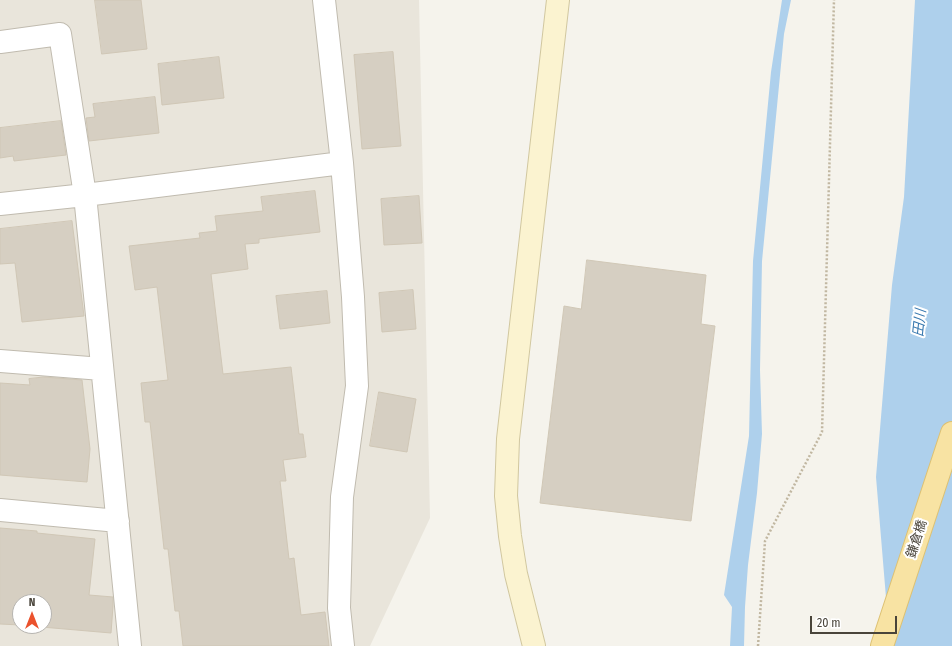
<!DOCTYPE html>
<meta charset="utf-8">
<style>
body{margin:0}
#map{position:relative;width:952px;height:646px;overflow:hidden;background:#f5f3ec;font-family:"Fira Sans Condensed",sans-serif}
canvas{display:block}
.north{position:absolute;left:12px;top:594px;width:40px;height:40px;box-sizing:border-box;background:#fff;border:1px solid #b6b4b0;border-radius:50%;rotate:0deg;font-size:11px;font-weight:700;line-height:16px;text-align:center;color:#49443a}
.north::after{content:'';display:block;margin:auto;width:14px;height:18px;background:#eb522d;clip-path:polygon(50% 0,100% 100%,50% 72%,0 100%)}
.scale{position:absolute;left:810px;top:616px;width:87px;height:18px;box-sizing:border-box;border:2px solid #49443a;border-top:0;padding-left:5px;font-size:12px;line-height:14px;white-space:nowrap;color:#49443a;-webkit-text-stroke:3px #fff;paint-order:stroke}
</style>
<div id="map">
<canvas width="952" height="646"></canvas>
<div class="north">N</div>
<div class="scale">20 m</div>
</div>
<script>
const ctx = document.querySelector('canvas').getContext('2d');
ctx.lineJoin = 'round';
function fill(path, color) { ctx.fillStyle = color; ctx.fill(path, 'evenodd'); }
function trace(path, color, width, dash) { ctx.strokeStyle = color; ctx.lineWidth = width; ctx.lineCap = dash ? 'butt' : 'round'; ctx.setLineDash(dash || []); ctx.stroke(path); }
function write(font, color, halo, rows, align = 'center') {
  ctx.font = font + ' "Fira Sans Condensed","Noto Sans JP",sans-serif'; ctx.lineWidth = 4; ctx.setLineDash([]); ctx.textBaseline = 'middle'; ctx.strokeStyle = halo; ctx.fillStyle = color; for (const [text, x, y, turn = 0] of rows) {
    ctx.save(); ctx.translate(x, y); ctx.rotate((+turn || 0) * Math.PI / 180); ctx.textAlign = isNaN(turn) ? turn : align; if (halo) ctx.strokeText(text, 0, 0); ctx.fillText(text, 0, 0); ctx.restore();
  }
}
const residential = new Path2D(`
 M0,0H419L430,518L370,646H0ZM20,602H44V626H20Z`);
const water = new Path2D(`
 M782,0H791L784,34L762,261L760,370L762,434L757,493L748,565L745,607L744,646H730L732,607L724,595L749,436L753,261L771,72Z
 M915,0H952V646H890L876,477L892,285L904,197Z`);
const building = new Path2D(`
 M95,0H141L147,49L102,54Z
 M393,52L401,146L362,149L354,55Z
 M219,57L224,98L162,105L158,64Z
 M155,97L159,133L89,141L86,118L95,117L93,104Z
 M61,121L66,155L14,161L13,156L0,158V128Z
 M315,191L320,232L259,239V243L245,244L248,269L211,274L223,374L291,367L299,434H303L306,457L283,460L286,481H280L289,559L294,558L301,615L325,612L329,646H183L179,611H175L168,549H164L150,422H145L141,383L168,380L157,287L135,290L129,246L200,238L199,233L217,231L215,216L263,211L261,197Z
 M419,196L422,243L384,245L381,199Z
 M72,221L84,316L22,322L15,263L0,264V229Z
 M587,260L706,275L701,324L715,326L691,521L540,503L564,306L581,309Z
 M413,290L416,329L382,332L379,293Z
 M327,291L330,323L280,329L276,296Z
 M44,377L82,380L90,449L87,482L0,475V383L30,385L29,379Z
 M379,392L416,399L407,452L370,446Z
 M0,528L37,531V533L95,539L89,595L113,597V606L111,633L30,626H44V602H20V625L0,624Z`);
const path = new Path2D(`
 M758,646L765,541L822,432L834,0`);
const street = new Path2D(`
 M324,0L342,163L353,297L357,386L342,497L339,608L343,646
 M0,42L60,34L85,195L130,646
 M0,204L85,195L342,163
 M0,361L102,369
 M0,510L118,521`);
const secondary = new Path2D(`
 M534,646L516,574L510,536L506,496L508,439L558,0`);
const primary = new Path2D(`
 M882,646L952,433`);
const streetNames = [
 ["鎌倉橋",917,539,-72]
];
const waterNames = [
 ["田川",920,323,-84]
];
fill(residential, '#e9e5db');
fill(water, '#aed0ec');
fill(building, '#d6cfc2');
trace(building, '#d0c7b6', 1);
trace(street, '#c0bbaf', 24);
trace(secondary, '#d1c79f', 24);
trace(primary, '#ddc173', 24);
trace(path, '#c1b7a1', 2.5, [2, 2]);
trace(street, '#fff', 22);
trace(secondary, '#fbf3d0', 22);
trace(primary, '#f8e3a3', 22);
write('13px', '#49443a', '#fff', streetNames);
write('italic 14px', '#3979af', '#fff', waterNames);
</script>
